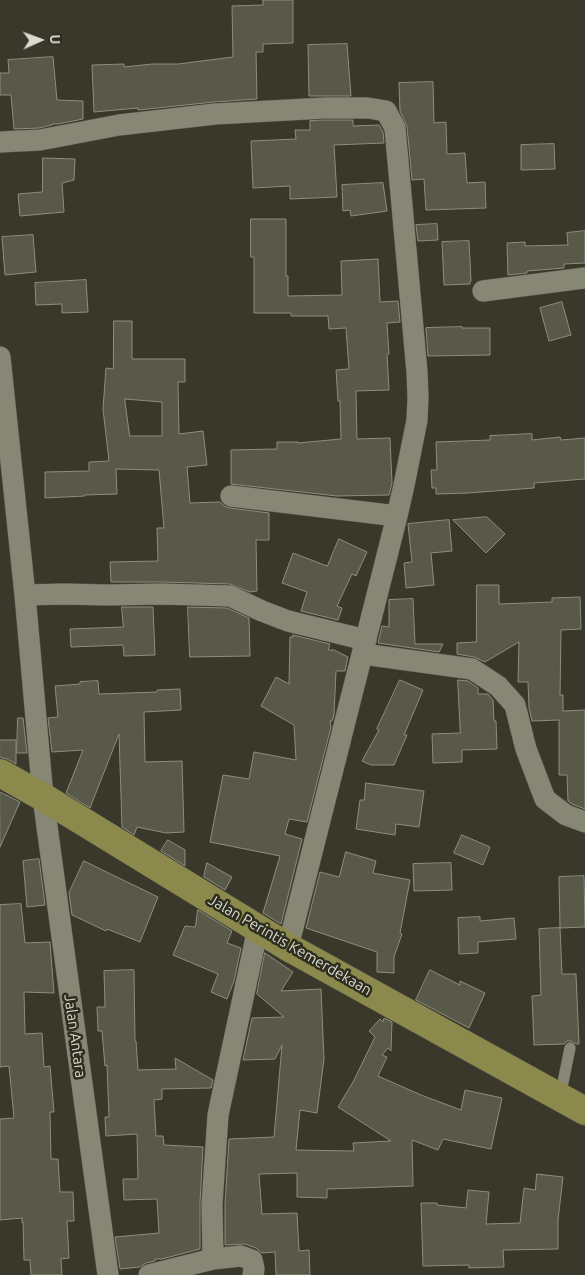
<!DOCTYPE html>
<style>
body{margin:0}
#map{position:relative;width:585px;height:1275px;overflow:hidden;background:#39382a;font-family:Ubuntu,sans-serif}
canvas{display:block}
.north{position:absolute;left:15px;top:15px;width:50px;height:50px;-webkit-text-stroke:4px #2e2e20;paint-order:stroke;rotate:88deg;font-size:14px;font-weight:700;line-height:20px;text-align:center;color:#dbdbd2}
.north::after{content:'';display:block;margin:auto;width:18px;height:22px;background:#dbdbd2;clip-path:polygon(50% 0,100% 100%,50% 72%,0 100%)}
</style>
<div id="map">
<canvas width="585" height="1275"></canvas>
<div class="north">U</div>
</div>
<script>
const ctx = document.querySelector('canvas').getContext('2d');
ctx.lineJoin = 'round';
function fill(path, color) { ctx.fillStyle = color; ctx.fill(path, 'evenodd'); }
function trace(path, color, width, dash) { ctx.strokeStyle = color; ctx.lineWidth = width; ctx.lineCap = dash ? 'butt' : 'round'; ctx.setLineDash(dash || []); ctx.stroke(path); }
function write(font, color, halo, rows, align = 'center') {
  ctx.font = font + ' Ubuntu,sans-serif'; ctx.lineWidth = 5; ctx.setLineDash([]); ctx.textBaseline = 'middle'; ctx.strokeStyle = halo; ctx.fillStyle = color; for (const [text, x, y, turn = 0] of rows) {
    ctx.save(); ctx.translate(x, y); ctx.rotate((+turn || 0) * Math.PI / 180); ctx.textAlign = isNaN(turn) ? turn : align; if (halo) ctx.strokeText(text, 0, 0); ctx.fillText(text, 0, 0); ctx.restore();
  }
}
const building = new Path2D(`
 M263,0H293V43L263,44V52H256L257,99L214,102L138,110V108L94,112L92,65L124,64V67L152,64H178L233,57L232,6L263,5Z
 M347,44L351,96H309L308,45Z
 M53,57L57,100L83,101V119L58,124H52V125L39,128L14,129L11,95H0V73H9L8,60Z
 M433,82L434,123L446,122L447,154L465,153L467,183L485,182L486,208L426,210L424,179L412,180L407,127L400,111L399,83Z
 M325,120H353V126L379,125L383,132L384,143L334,145L337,197L290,199V186L253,188L251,141L296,139L295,130H310V121Z
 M554,144L555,169L521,170V145Z
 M43,158L75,159L74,180L62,183L64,212L20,216L18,194L42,192Z
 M383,183L387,211L351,216L350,210L343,211L342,185Z
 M251,219H286V276H288V296L342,295L341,261L378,259L380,302L398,301L400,322L387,323L389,354H387L389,390L356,391L357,439L390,438L392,483L389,495L337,496L231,484V450L277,449V442H298V443L341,439L340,401H338L336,370L349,369L346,328L329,329L328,316H291V313H254V257H251Z
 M437,224L438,240L418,241L416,225Z
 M585,231V263L564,264V268L527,271V273L508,275L507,243L525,242V246L568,245L567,233Z
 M33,235L36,272L5,275L2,237Z
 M469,241L471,281L470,282V284L444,285L442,242Z
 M86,280L88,312L62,313V304L36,305L35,283Z
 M562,302L571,335L549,341L540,308Z
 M114,321H132V359H185V382H178L179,434L203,431L207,465L187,467L190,503L220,502L224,506L230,508L269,513V540H256L257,591L250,592L230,584L162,582H111L110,562L158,561L157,528H164L159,470L116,469L117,494L85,495V496L45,498V472L89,471V462L109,461L103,409L106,368L113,369ZM125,399L162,402V436H130Z
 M462,327V328H490V355L428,356L426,328Z
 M532,434V440L560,437L561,440L585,438V479L534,483V488L468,493L436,494V488H432L431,470H437L436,442L490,440V436Z
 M487,517L505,534L486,553L453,520Z
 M449,520L452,551L431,553L434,585L406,588L404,563L412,562L408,524Z
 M339,539L367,552L356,576L352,574L337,606L342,608L338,620L301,611L307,592L282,583L293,553L327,566Z
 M477,585H499V604L552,602V598L580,597L581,629L561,630L560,695H563V711L585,710V809L572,804L568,801L567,775H559V720L532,721L529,708L528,682H518L519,642L485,662L474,657L457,654V643L476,642Z
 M413,599L415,644H443L439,652L378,643L382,626L389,627V600Z
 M122,607H153L155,655L124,656L123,645L71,647L70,629L123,627Z
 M188,607L227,608L249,618L250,656L190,657Z
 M293,635L330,644L328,650H334L348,657L347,661L345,671H336L334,715L332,721H330L331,727L307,822L289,819L285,834L302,839L281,924L263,913L280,856L210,842L223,775L249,779L254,752L296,760L294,725L261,706L276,677L289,684L290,637H293Z
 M400,680L423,690L404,735H407L394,765H371L362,761L379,730L377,729Z
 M458,680L468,681L478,688V694H488L493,700L494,721H496L497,749L462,750V762L433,763L432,734L460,733Z
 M98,681L99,694L157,692V690L180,689L181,710L144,712L145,762L182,761L184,832L166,833L137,827L134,835L122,827L119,734L90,808L66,793L83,750L52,752L48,718L58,717L55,686L80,684V682Z
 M18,718H23L27,753H17Z
 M0,740H16V764L7,759L0,757Z
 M366,783L424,791L419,827L396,824L395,835L356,829L360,800H364Z
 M0,792L20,802L0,847Z
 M462,835L490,847L483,865L454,853Z
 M168,840L185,850V866L161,851Z
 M346,852L376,861L373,873L410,880L400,933L402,934L394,957V973L377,972V952L306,928L320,872L339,877Z
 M39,859L45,905L27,907L23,861Z
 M84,861L158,897L140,942L107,929L106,931L72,915L69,893Z
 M207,863L232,877L225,890L204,877Z
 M451,863L452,890L414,891L413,864Z
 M584,876L585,927L560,928L559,877Z
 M21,904L25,943L50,942L54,993L24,992L25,1034L42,1033L44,1067L50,1066L54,1112H50L51,1159H58L60,1192H73L74,1221H67L69,1258L61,1259L62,1275H31L30,1260H24L23,1222L22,1223V1218L0,1220V1119L14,1118L9,1066L0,1067V905Z
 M198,910L232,931L227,943L241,948L234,981L227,999L211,992L218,974L173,955L185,926L195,927Z
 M480,917V921L514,918L516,939L478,942V953L459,954L458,918Z
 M560,928L562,974H576L579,1044H576L571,1041H567L564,1044L534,1045L532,996L541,995L539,929Z
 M265,953L293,972L281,991L321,989L324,1059L317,1113L300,1110L296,1150L354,1151L353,1143L391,1141L338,1107L353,1082L375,1037L369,1031L380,1019L383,1022L384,1018L392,1022L391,1051L388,1048L382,1055L387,1057L378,1076L421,1095L461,1110L465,1090L502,1098L491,1149L443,1139L438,1150L412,1140L413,1186L327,1189V1198L297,1197V1173L259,1174L262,1214L297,1213L299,1251L309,1250L310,1275H276L275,1252L262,1253L256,1248L245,1244L225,1245V1204L229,1139L274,1137L282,1045L275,1059L243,1060L252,1018L284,1017L257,994Z
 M134,970L135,1041H136L138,1070L176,1069L175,1058L213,1080L211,1088L162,1089V1099L154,1100L156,1136H163L164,1145L203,1147L200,1203V1249L162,1259H155V1261L146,1263L140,1267L120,1269L115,1237L159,1233L157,1199L124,1200L123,1179H138L137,1134L106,1136L105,1117H109L107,1065L105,1066L102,1031H98L97,1007H105L104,971Z
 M430,970L460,985V981L485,993L469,1028L416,1000Z
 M537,1174L563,1177L558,1220V1249L503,1250L504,1267L469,1268V1265L423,1266L421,1203H437V1205L466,1208L468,1190L489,1192L486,1224L520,1223L524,1188L535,1190Z`);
const lane = new Path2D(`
 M560,1097L570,1048`);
const street = new Path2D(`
 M0,142L40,140L119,125L215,114L325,108H368L386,111L395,128L417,372L418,398L417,420L404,485L397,516L288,947
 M483,291L585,278
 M0,357L25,595L43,797L108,1275
 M231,496L397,516
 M25,595L64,594L107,595L162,594L230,596L262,611L288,621L366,640
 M363,654L472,669L498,686L515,705L526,749L545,799L566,815L585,822
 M213,1259L212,1204L218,1115L258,928
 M149,1275L213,1259L241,1256L252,1260L254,1269L253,1275`);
const primary = new Path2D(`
 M0,773L43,797L288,947L585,1111`);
const streetNames = [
 ["Jalan Perintis Kemerdekaan",290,945,30],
 ["Jalan Antara",75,1036,82]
];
fill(building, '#59594a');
trace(building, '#8e8e7e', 1);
trace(lane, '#545448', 12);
trace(street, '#545448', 22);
trace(primary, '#545448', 29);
trace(lane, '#878776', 11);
trace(street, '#878776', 21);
trace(primary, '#8b894b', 28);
write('15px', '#dbdbd2', '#2e2e20', streetNames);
</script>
